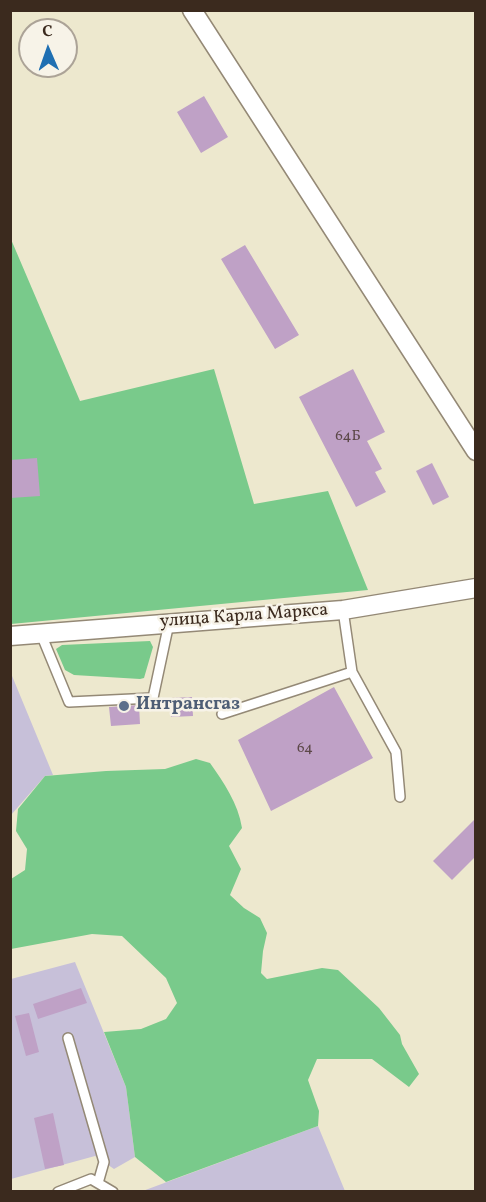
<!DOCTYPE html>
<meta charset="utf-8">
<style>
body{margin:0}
#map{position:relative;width:486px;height:1202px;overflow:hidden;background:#ede8ce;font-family:Vollkorn,serif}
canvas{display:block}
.frame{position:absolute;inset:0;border:12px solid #3b2a1e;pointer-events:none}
.north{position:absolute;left:18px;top:18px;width:60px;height:60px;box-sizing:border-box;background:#f7f3e8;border:2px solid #aca397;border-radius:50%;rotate:358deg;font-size:16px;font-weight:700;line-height:24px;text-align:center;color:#3b2a1e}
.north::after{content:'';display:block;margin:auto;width:21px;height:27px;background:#1f6fb2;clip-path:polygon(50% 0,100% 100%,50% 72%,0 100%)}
</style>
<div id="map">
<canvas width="486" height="1202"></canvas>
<div class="frame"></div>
<div class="north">С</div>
</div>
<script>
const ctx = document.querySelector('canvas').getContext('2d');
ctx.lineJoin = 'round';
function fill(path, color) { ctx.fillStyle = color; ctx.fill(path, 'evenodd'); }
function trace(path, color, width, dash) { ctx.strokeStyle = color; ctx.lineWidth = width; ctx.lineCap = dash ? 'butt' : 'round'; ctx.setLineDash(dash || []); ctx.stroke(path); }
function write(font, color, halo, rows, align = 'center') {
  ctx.font = font + ' Vollkorn,serif'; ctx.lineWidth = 5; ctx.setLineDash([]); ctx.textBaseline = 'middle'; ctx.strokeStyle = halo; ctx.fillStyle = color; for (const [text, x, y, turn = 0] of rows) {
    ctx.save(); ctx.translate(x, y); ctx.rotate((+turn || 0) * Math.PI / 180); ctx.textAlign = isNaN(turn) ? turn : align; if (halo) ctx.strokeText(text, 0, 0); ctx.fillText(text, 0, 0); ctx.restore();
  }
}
const industrial = new Path2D(`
 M10,671L53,775L45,776L11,815Z
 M75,962L126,1087L135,1157L114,1169L95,1156L11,1179V979Z
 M318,1126L345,1191L140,1192Z`);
const green = new Path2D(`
 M10,237L80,401L214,369L254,504L328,491L368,590L11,624Z
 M150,641L153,647L144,678L140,679L74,675L65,670L56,649L62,645Z
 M196,759L210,763C224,783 238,803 242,828L229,846L241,869L230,895L244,908L260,918L267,933L263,951L261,973L267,979L322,968L338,970L379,1008L400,1035L402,1044L419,1074L409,1087L372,1059H317L308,1080L319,1111L318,1126L166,1182L135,1157L126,1087L104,1032L141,1029L166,1019L177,1003L166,978L122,936L92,934L11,949V879L25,870L27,849L16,831L18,809L45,776L106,771L165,769Z`);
const building = new Path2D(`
 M204,96L228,137L201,153L177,112Z
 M245,245L299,335L275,349L221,259Z
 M353,369L385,432L367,441L382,469L375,472L386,492L356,507L299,397Z
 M37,458L40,496L10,498V460Z
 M432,463L449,497L433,505L416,471Z
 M334,687L373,758L271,811L238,740Z
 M192,697L193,716L171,717V698Z
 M139,705L140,724L111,726L109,707Z
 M476,818V856L452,880L433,861Z
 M81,988L87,1003L38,1019L33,1004Z
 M29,1013L39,1052L26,1056L15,1016Z
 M53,1113L64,1165L45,1169L34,1118Z`);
const service = new Path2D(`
 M343,610L352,672L396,752L400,797
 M41,634L69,702L153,698L169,623
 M222,714L352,672
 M68,1038L104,1162L98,1183
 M58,1192L91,1179L113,1192`);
const minor = new Path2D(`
 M192,10L476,451
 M10,636L343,610L476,588`);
const markers = [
 [124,706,6,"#5c6f8a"]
];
const numberNames = [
 ["64Б",348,437],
 ["64",305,749]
];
const streetNames = [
 ["улица Карла Маркса",244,617,-4]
];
const serviceNames = [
 ["Интрансгаз",136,706]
];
fill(industrial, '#c7c0d9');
fill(green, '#79ca8b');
fill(building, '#bfa1c6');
trace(service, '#948976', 12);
trace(minor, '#948976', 21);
trace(service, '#fff', 9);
trace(minor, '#fff', 18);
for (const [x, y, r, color] of markers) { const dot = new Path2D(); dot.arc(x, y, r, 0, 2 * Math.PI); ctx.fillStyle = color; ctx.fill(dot); trace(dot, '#f7f3e8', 2); }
write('15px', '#5c4848', null, numberNames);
write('18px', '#3b2a1e', '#f7f3e8', streetNames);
write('bold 18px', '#4e5e75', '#f7f3e8', serviceNames, 'left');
</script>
